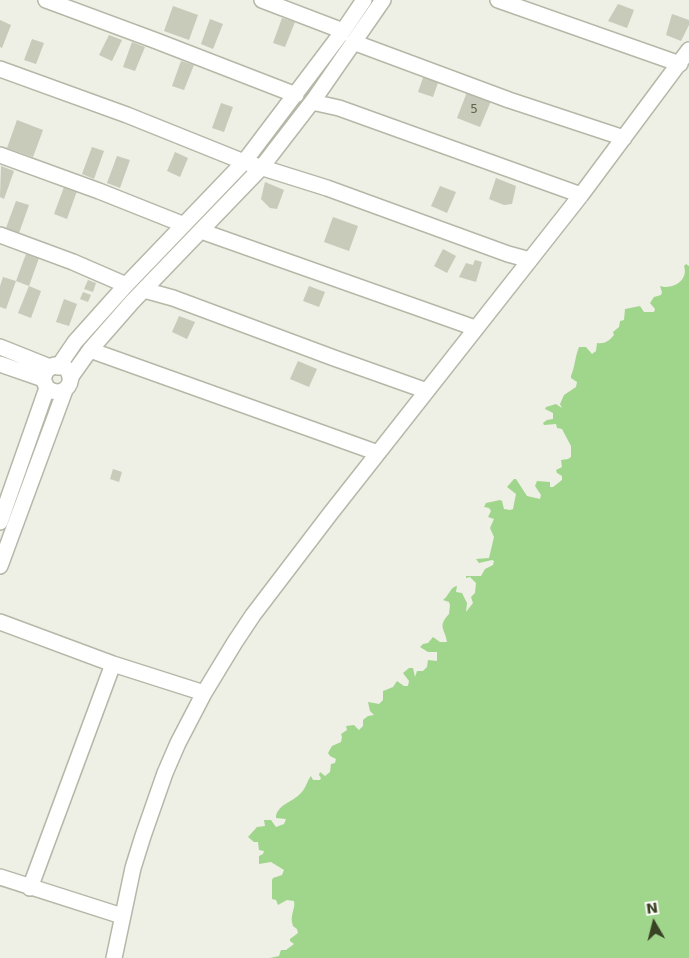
<!DOCTYPE html>
<style>
body{margin:0}
#map{position:relative;width:689px;height:958px;overflow:hidden;background:#eeefe5;font-family:"DejaVu Sans",sans-serif}
canvas{display:block}
.north{position:absolute;left:629px;top:898px;width:50px;height:50px;-webkit-text-stroke:4px #fafbf6;paint-order:stroke;rotate:352deg;font-size:14px;font-weight:700;line-height:20px;text-align:center;color:#394223}
.north::after{content:'';display:block;margin:auto;width:18px;height:22px;background:#394223;clip-path:polygon(50% 0,100% 100%,50% 72%,0 100%)}
</style>
<div id="map">
<canvas width="689" height="958"></canvas>
<div class="north">N</div>
</div>
<script>
const ctx = document.querySelector('canvas').getContext('2d');
ctx.lineJoin = 'round';
function fill(path, color) { ctx.fillStyle = color; ctx.fill(path, 'evenodd'); }
function trace(path, color, width, dash) { ctx.strokeStyle = color; ctx.lineWidth = width; ctx.lineCap = dash ? 'butt' : 'round'; ctx.setLineDash(dash || []); ctx.stroke(path); }
function write(font, color, halo, rows, align = 'center') {
  ctx.font = font + ' "DejaVu Sans",sans-serif'; ctx.lineWidth = 5; ctx.setLineDash([]); ctx.textBaseline = 'middle'; ctx.strokeStyle = halo; ctx.fillStyle = color; for (const [text, x, y, turn = 0] of rows) {
    ctx.save(); ctx.translate(x, y); ctx.rotate((+turn || 0) * Math.PI / 180); ctx.textAlign = isNaN(turn) ? turn : align; if (halo) ctx.strokeText(text, 0, 0); ctx.fillText(text, 0, 0); ctx.restore();
  }
}
const water = new Path2D(`
 M686,264L689,266V958H270L279,956L281,950H286L294,944L290,941V939L298,933L297,929L293,926C289,915 296,909 294,901L287,900L278,905L276,900L272,899V880L273,878L282,875L284,870L271,862L259,864V856L263,854L264,851L259,850L258,842H254L248,837L257,827L265,826L264,820H271L276,827L284,824L286,819L276,818C276,805 293,802 301,793C306,788 307,781 311,776L313,780H320L321,778L319,775L320,772L325,776L330,772L331,764L335,763L336,759L330,756L328,753L332,746L341,742L342,737L341,734L347,730L346,726L354,725L359,730L363,726V720L368,716L374,715L370,711L368,702L379,704L383,700V691L393,687L397,681L404,686H408L409,681L403,673L409,668H413L415,677L417,671H423L427,667L428,660L437,661V652H428L420,647L423,644L428,643L433,637L440,642H447C445,628 437,627 449,614L450,605L449,602L443,600C449,596 450,587 457,586L456,592L462,593L467,603L466,612L473,603L471,597L475,593L476,583L470,577L466,578V576H481L485,569L493,565L494,561L492,560L479,563L476,559L489,558L494,537L490,528L494,519L488,517L491,511L489,508L484,507L486,503L500,500L502,501L504,509L510,510L513,509L516,494L507,487L514,479H516L527,496L540,499L541,495L535,486L537,481L550,482V487H553L562,480V476L557,473L556,470L562,467L561,460L568,459L571,457V446L562,429L557,428L556,424L544,425L543,423L547,420L553,419V413L545,409L546,407L556,404L562,408L560,404L564,395L576,387L577,382L571,378V376C575,366 575,357 579,347H586L592,354L596,351L597,343C605,344 609,341 614,335L613,332L619,327L620,321L624,320L625,309L640,306L644,312H654L655,309L650,303L654,297L661,295L662,292L660,286C673,290 689,280 684,266Z`);
const building = new Path2D(`
 M618,4L634,10L627,28L608,21Z
 M173,6L198,15L189,40L164,31Z
 M672,14L689,20V25L681,41L666,35Z
 M282,18L295,22L285,47L273,43Z
 M210,19L223,24L213,49L201,44Z
 M0,20L11,25L2,48L0,47Z
 M109,35L122,40L112,61L99,55Z
 M32,39L44,43L36,64L24,60Z
 M132,42L145,47L135,71L123,67Z
 M181,61L194,65L184,90L172,86Z
 M424,75L439,80L433,97L418,92Z
 M467,92L491,101L480,127L457,118Z
 M221,103L233,107L224,132L212,128Z
 M17,120L43,130L33,157L7,148Z
 M92,147L104,151L94,179L82,174Z
 M175,152L188,158L180,177L167,171Z
 M117,156L130,160L120,188L107,183Z
 M1,166L14,171L4,199L0,197Z
 M496,178L516,186L512,204L504,205L489,199Z
 M265,182L284,190L277,209L270,208L261,199Z
 M440,186L456,192L447,213L431,206Z
 M64,187L77,191L67,219L54,214Z
 M16,201L29,205L19,233L6,228Z
 M333,217L358,226L349,251L324,242Z
 M443,249L456,256L447,273L434,266Z
 M26,254L39,258L29,286L41,291L31,318L18,313L29,286L16,281Z
 M475,260L482,262L476,282L459,277L466,263L473,265Z
 M3,277L16,281L6,309L0,307V286Z
 M88,280L96,283L93,292L84,289Z
 M309,286L325,292L319,307L303,301Z
 M83,292L91,295L88,302L80,299Z
 M64,299L77,304L69,326L56,322Z
 M179,316L195,322L187,339L172,332Z
 M298,361L317,369L309,387L290,379Z
 M113,469L122,472L119,482L110,479Z`);
const minor = new Path2D(`
 M46,0L154,40L296,95
 M262,0L343,31
 M498,0L680,64
 M353,42L509,100L624,138
 M0,69L127,115L244,162L327,188L508,254L530,260
 M312,102L339,108L581,195
 M0,155L99,191L182,224
 M201,231L475,328
 M0,235L73,262L126,285
 M144,290L173,298L334,358L427,391
 M0,347L50,367
 M90,350L378,453
 M0,364L43,379
 M54,365H59L58,367C70,366 67,372 71,378C69,391 58,396 47,388L43,379L46,371Z
 M58,367L75,342L126,285L244,162L343,31L364,0
 M70,378L90,350L132,302L261,168L315,98L383,0
 M0,522L47,388
 M0,566L65,390
 M0,622L113,664L204,693
 M0,877L122,916
 M30,888L113,664
 M114,958L133,868L143,836L165,773L178,743L204,693L235,642L253,615L330,514L581,195L689,50`);
const numberNames = [
 ["5",474,110]
];
fill(water, '#a0d58c');
fill(building, '#c8caba');
trace(minor, '#b4b8a7', 18);
trace(minor, '#fff', 15);
write('12px', '#5d6449', null, numberNames);
</script>
